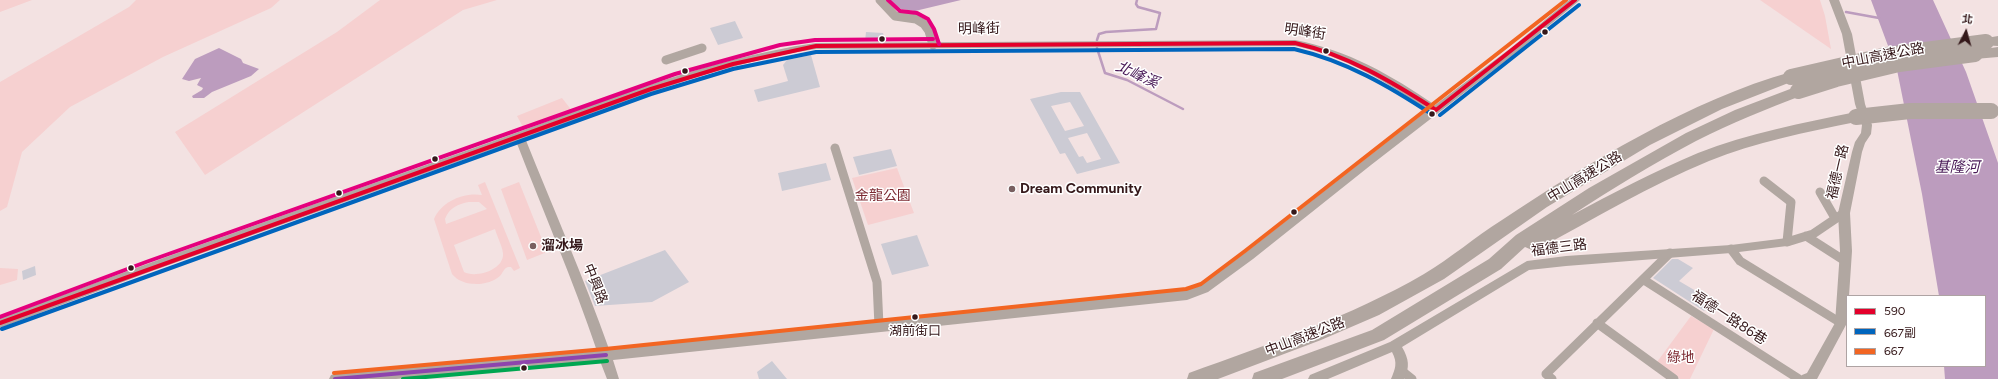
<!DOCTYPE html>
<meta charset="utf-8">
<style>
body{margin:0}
#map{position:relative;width:1998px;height:379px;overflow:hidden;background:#f3e2e2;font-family:Figtree,"Noto Sans TC",sans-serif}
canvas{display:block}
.legend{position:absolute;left:1846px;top:295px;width:140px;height:72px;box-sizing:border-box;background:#fff;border:1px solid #aea3a3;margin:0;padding:5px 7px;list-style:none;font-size:12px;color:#35181a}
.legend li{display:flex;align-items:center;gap:8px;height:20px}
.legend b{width:20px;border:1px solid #aea3a3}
.north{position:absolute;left:1946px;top:12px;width:40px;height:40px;-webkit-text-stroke:3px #fff;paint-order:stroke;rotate:6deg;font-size:11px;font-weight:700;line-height:16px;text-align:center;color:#35181a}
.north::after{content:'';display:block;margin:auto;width:14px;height:18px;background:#35181a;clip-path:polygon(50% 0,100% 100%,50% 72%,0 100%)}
</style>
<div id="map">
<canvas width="1998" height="379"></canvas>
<ul class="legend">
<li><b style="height:5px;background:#e4002b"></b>590</li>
<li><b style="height:5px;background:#0065bd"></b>667副</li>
<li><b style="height:5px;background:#f26522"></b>667</li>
</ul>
<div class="north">北</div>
</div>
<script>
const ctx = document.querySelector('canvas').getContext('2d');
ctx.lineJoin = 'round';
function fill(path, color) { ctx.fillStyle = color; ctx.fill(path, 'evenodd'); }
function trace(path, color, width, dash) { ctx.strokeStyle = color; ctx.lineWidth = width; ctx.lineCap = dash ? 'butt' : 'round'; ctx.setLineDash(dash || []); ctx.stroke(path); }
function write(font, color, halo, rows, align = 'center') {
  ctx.font = font + ' Figtree,"Noto Sans TC",sans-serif'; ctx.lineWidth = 3; ctx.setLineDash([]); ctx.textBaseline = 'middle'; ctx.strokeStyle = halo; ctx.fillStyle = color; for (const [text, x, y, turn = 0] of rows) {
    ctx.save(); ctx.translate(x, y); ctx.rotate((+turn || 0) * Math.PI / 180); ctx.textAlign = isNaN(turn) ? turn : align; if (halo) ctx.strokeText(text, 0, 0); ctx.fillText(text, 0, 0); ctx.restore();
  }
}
const green = new Path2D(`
 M0,0H32L0,12Z
 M136,0H280L271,8L163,57L70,107L22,152L7,207L0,211V82L129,7Z
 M380,0H497L463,10L205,175L175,132L337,32Z
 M1760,0H1820L1825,16L1831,49Z
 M562,98L573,112L524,129L517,116Z
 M897,168L914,213L868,225L852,178Z
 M485,182L520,268L514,271L511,267H508C503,269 503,273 500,276C488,287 462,287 452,274L434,219C441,202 463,192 482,195L478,185ZM469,202H479L487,209L446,224L445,219C449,208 458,204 469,202ZM495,229C497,237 504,249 503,256C501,271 475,278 464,272L454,245Z
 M519,182L547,252L527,260L501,189Z
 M0,268L18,269L17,280L0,285Z
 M1691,316L1714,329L1690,379H1680L1657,362Z`);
const water = new Path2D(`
 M890,0H961L915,11L901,9Z
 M1871,0H1933L1966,72L1998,163V379H1945L1944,366H1985V296H1939L1922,194L1897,70Z
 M219,48L241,59L243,63L259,69L251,76L212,92L204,98H193L192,96L202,90L203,88L197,85L201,78L189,81L182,79L195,59Z`);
const stream = new Path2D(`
 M1846,12L1879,18
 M1097,40L1099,34L1106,32L1156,29L1160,13L1138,7L1136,4L1137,0
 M1097,48L1105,73L1127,80L1183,109`);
const building = new Path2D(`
 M735,21L743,38L718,45L710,28Z
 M866,32L883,33L885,41H865Z
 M811,55L820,87L758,102L754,90L788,81L783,65L787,60Z
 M1061,92H1080L1120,163L1077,174L1065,153L1060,154L1030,99ZM1070,102L1084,126L1065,131L1051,106ZM1087,133L1101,159L1087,163L1083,156L1079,157L1068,138Z
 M891,149L897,166L859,175L853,157Z
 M826,163L831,180L782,191L778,173Z
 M917,235L929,266L892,275L881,244Z
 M665,250L689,282L652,302L595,306L585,281Z
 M1672,259H1678L1693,268L1679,281L1713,301L1704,311L1653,278Z
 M35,266L36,275L23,280L22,271Z
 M772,361L787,379H759L757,372Z`);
const minor = new Path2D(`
 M880,0L895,16L916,19L924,24L929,31L933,45
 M666,60L702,48
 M835,148L877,282L879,326
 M1764,181L1791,202L1787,242L1813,234L1844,213
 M1820,192L1835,218
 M1806,236L1845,261
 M1731,249L1740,261L1841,323
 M1644,280L1799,379
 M1597,323L1674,379
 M1402,371L1412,379
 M1552,379L1546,374L1670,253`);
const tertiary = new Path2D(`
 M1569,0H1580L1517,52L1371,165L1253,259L1208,292L1187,300L613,360L619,379H607L600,361L396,379H329L331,375L335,374L597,351C573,280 543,211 516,141L152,271L0,328V318C161,258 323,201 485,144C592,106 703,59 816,43L1295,40C1348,50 1391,75 1435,105L1511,48ZM1295,46C1345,56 1386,82 1428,110L1245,253L1200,286L1187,290L609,349C584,278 553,208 525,138C620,104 716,64 816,49Z
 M1829,0H1839L1852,34L1865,104L1872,125L1871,134L1865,143L1862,152L1850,213L1852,251L1849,296H1847V323L1817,379H1800L1802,375L1807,373L1835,323L1840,251L1838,213L1852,152L1855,142L1861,133L1862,125L1855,104L1842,34Z
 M1787,238L1791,239L1793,242L1791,245L1787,246L1731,253L1566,266L1529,270L1402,347C1409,359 1410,367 1404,379H1391C1395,369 1398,363 1392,352L1328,379H1308L1310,375L1390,342L1527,261L1566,256L1731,245Z`);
const motorway = new Path2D(`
 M1998,36V46L1981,45L1979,42L1981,39Z
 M1998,47V57L1975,59L1970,57L1968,54L1970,51Z
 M1791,72L1796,74L1798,77L1796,80L1722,109L1650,145L1547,207L1444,279L1379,315L1321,340L1218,379H1187L1189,373C1269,344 1350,317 1424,274C1451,258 1475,237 1502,220C1586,164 1693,99 1791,72Z
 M1798,86L1803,87L1805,91L1803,95C1767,109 1731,123 1696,141C1654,163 1612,189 1572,215C1613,193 1655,171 1698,153C1748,133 1803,123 1856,112L1861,113L1864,117L1861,121L1856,122C1806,132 1756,142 1709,161C1650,185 1594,219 1538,249L1532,250L1525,247L1501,269L1384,340L1282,379H1252L1254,373L1372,330L1489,259L1516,235L1589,188L1686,133L1735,110Z`);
const motorwayBridge = new Path2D(`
 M1791,77L1887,55L1986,42
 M1798,91L1836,79L1899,64L1975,54
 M1856,117L1910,111H1991`);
const bus1 = new Path2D(`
 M1436,110L1575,0
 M0,323L651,89L733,64L816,46L1295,43C1347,55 1391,81 1436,110`);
const bus2 = new Path2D(`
 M1440,115L1579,5
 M2,329L651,94L733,69L816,52L1294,49C1346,61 1389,86 1433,115`);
const bus3 = new Path2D(`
 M334,373L605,349L1186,289L1201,284L1245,251L1566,0`);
const bus4 = new Path2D(`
 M888,0L900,11L917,13L928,19L934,29L939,44
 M0,317L146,262L675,74L780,45L815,40L933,39`);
const bus5 = new Path2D(`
 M335,379L606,355`);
const bus6 = new Path2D(`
 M403,379L607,361`);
const markers = [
 [1545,32,3.5,"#35181a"],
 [882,39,3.5,"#35181a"],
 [1326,51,3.5,"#35181a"],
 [685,71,3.5,"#35181a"],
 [1432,114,3.5,"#35181a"],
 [435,159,3.5,"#35181a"],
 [1012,189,4,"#785f60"],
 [339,193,3.5,"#35181a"],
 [1294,212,3.5,"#35181a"],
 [533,246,4,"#785f60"],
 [131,268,3.5,"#35181a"],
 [915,317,3.5,"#35181a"],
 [524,368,3.5,"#35181a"]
];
const busNames = [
 ["湖前街口",915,331]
];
const streetNames = [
 ["明峰街",979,29,-1],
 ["明峰街",1305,32,8],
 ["中山高速公路",1883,56,-11],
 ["福德一路",1838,172,-77],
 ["中山高速公路",1585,177,-31],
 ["福德三路",1559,248,-7],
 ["中興路",595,284,68],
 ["福德一路86巷",1729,318,33],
 ["中山高速公路",1305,337,-21]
];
const poiNames = [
 ["Dream Community",1020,189],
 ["溜冰場",541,246]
];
const parkNames = [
 ["金龍公園",883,196],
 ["綠地",1681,358]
];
const waterNames = [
 ["北峰溪",1137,75,24],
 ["基隆河",1957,168]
];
fill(green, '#f6d0d0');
fill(water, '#bc9cbe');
trace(stream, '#bc9cbe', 2.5);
fill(building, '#cccbd4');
trace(minor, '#b1a7a1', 9);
fill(tertiary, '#b1a7a1');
fill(motorway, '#b1a6a0');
trace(motorwayBridge, '#b1a6a0', 16);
trace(bus1, '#e4002b', 4);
trace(bus2, '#0065bd', 4);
trace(bus3, '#f26522', 4);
trace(bus4, '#e5007d', 4);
trace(bus5, '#8e44ad', 4);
trace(bus6, '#00a651', 4);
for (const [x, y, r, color] of markers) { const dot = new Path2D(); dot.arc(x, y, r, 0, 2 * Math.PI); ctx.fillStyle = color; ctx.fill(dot); trace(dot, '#fff', 1.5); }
write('13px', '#35181a', '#fff', busNames);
write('14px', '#35181a', '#fff', streetNames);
write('bold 14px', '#35181a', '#fff', poiNames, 'left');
write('14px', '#7d2b33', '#fff', parkNames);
write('italic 15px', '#481956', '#fff', waterNames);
</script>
